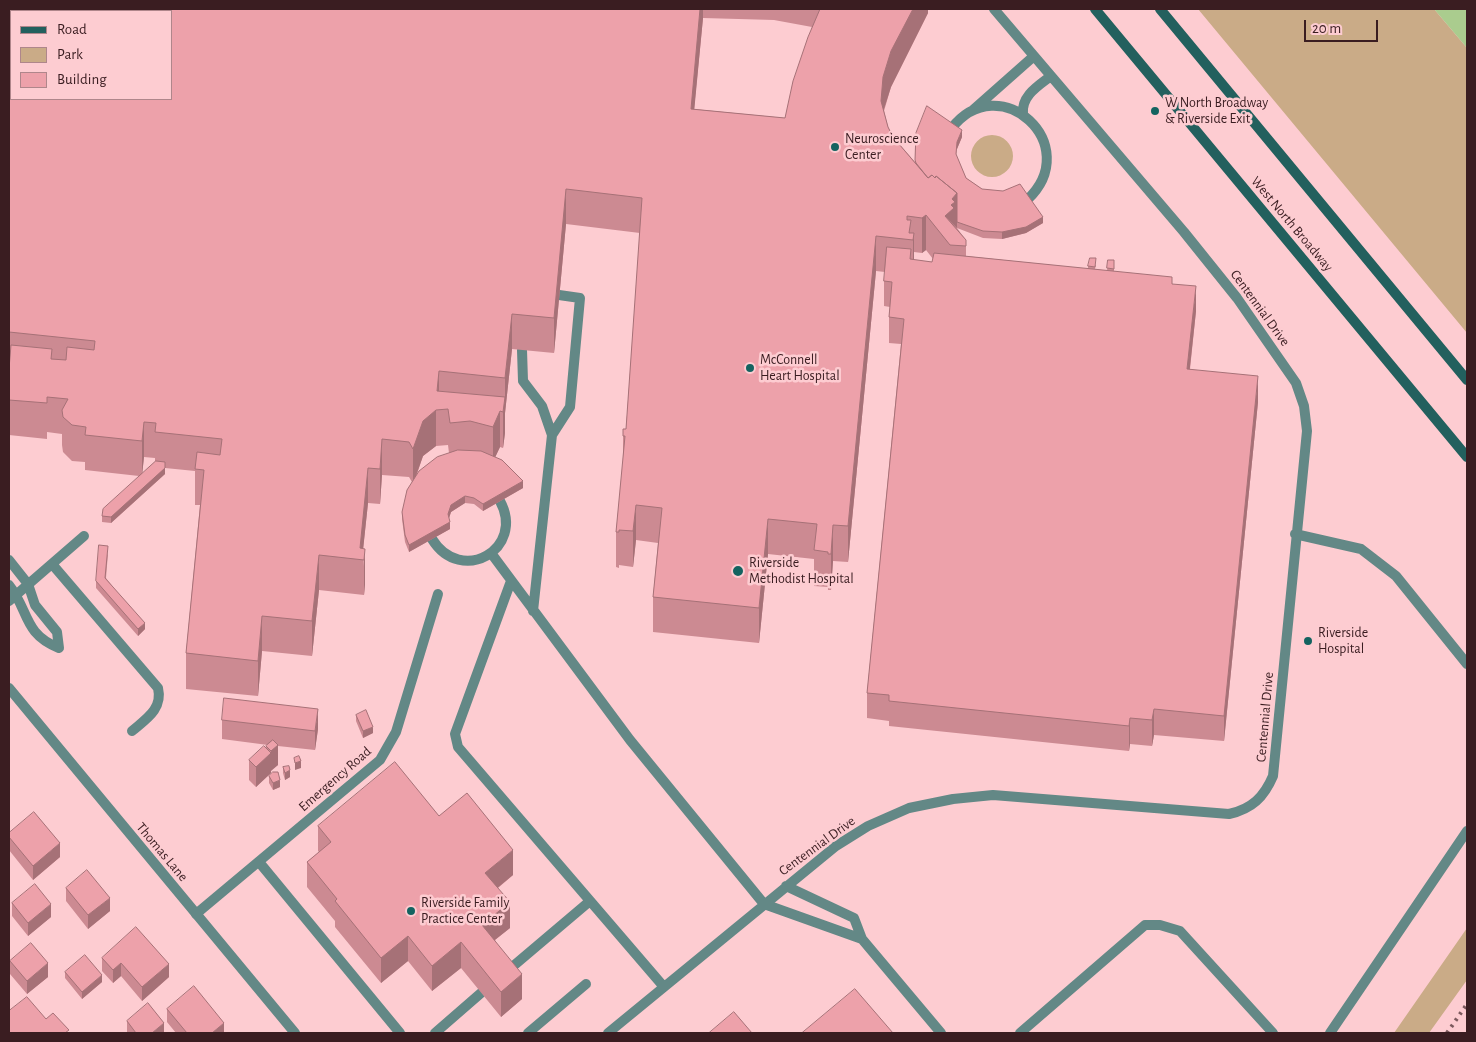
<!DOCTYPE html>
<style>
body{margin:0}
#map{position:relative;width:1476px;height:1042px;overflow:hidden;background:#fdccd1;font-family:"Alegreya Sans",sans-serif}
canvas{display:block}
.frame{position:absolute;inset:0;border:10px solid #3a1d21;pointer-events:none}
.legend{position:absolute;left:10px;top:10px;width:162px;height:90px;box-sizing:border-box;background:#fdccd1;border:1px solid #af868b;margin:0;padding:6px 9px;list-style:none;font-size:15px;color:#3a1d21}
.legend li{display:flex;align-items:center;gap:10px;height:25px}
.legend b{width:25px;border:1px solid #af868b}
.scale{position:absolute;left:1304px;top:20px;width:74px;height:22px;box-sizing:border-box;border:2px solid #3a1d21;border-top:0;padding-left:6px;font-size:15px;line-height:18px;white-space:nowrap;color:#3a1d21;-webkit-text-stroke:4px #fdccd1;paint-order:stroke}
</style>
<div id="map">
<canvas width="1476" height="1042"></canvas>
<div class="frame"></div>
<ul class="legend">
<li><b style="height:6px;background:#23605e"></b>Road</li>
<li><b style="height:14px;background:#caab87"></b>Park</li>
<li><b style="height:14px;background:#eda1aa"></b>Building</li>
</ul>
<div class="scale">20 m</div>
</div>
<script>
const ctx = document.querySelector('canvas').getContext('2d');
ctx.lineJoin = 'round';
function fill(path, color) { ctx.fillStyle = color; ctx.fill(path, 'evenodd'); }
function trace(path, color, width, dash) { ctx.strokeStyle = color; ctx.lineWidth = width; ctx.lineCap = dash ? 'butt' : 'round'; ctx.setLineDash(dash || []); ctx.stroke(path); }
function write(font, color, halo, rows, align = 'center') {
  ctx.font = font + ' "Alegreya Sans",sans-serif'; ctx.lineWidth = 5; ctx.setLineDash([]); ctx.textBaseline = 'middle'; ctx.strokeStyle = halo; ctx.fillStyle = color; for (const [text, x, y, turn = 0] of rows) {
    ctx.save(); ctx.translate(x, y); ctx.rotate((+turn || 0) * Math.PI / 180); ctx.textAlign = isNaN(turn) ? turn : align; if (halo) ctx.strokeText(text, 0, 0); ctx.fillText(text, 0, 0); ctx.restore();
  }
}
const green = new Path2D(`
 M1198,9H1434L1467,48V333Z
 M971 156a21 21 0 1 1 42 0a21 21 0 1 1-42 0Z
 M1467,928V980L1429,1033H1394Z`);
const water = new Path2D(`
 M1434,9H1467V48Z`);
const service = new Path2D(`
 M973,110L1034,56
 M1023,114C1021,96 1038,86 1051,76
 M951,129C999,66 1086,145 1027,200
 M522,350L523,381L542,406L552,435L533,611
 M552,435L570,407L580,298L559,295
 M1295,534L1361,549L1396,576L1467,664
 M432,539C461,586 526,549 500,501
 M491,553L630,740L764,904L862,939
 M9,560L28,584L35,605L57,632L59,648C23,634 29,610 9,585
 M52,564L158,688C163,709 146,719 132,731
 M511,581L455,734L458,747L664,987
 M9,601L84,536
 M259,862L400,1033
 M786,886L854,918L862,939L941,1033
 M196,914L380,760L396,732L438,594
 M505,973L590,901
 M435,1033L481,993
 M528,1033L586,984
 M608,1033L836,846L868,826L909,808L953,799L993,795L1229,814C1252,809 1264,797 1273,776L1307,431L1304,406L1296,383L1237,298L1184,232L994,9
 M1020,1033L1145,925H1160L1180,931L1273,1033
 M1330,1033L1467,831`);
const minor = new Path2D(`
 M9,688L295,1033`);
const secondary = new Path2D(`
 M1095,9L1467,457
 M1160,9L1467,380`);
const rail = new Path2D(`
 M1447,1033L1467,1004`);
const wall = new Path2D(`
 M9,9H928V13L891,87L884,111L888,127L893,137L915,162L916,133L962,137L957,149L956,155L966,178L982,189L1043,223L1026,233L1002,239L983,238L957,228L966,240V256L1088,269V266L1096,265L1095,269L1107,271L1108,260L1114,267V271L1172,284L1196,311L1190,369L1258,402L1224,741L1154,735L1152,746L1130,744L1129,751L889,726V721L867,718V693L901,344L889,343V317L890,307L884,306V281L885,272L876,271L848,562L833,561L831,590H828V587L814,586V559L768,554L759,643L653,632V597L658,543L636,540L633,567L619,565V568L616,567V532L623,464V436L626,429L640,233L566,224L554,353L512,349L505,413V433L503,448L500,447L495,457L523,488L483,511L474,504L465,503L451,512L449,518L450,529L409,552L405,542L402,519V512L412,482L409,477L382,475L380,504L368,503L363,549L365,584L364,595L319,590L312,656L262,651L258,696L186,689V653L200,505H195V471L165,468V474L111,523L102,522V516L139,476L85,470V462L72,461L63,452L62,445V434L47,432V439L9,435ZM703,18L774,20L812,27L785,118L694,109ZM926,250L933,259L932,262L914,260V252L922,253ZM448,445L449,453L417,474L423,456L436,446ZM144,457L155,458V462L142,474Z
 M108,553L106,578L145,629L138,636L96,588V581Z
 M356,715L373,733L363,738L356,721Z
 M222,720L318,729L315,750L278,746V765L271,770V773L256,787L249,780V760L266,748V746L268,745L222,739Z
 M283,767L290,777L285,780L283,773Z
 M269,776L280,787L273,790L269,783Z
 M439,816L513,875L498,888L510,928L495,940L522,999L501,1017L461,968L432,991L408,961L381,983L335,927V921L307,887V862L319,852L318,851V826Z
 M9,833L60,857L33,880L9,850Z
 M66,888L110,911L88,929L66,901Z
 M12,903L51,917L28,936L12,916Z
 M102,958L169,977L142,1001L121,976L113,983L102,971Z
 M10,961L48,977L27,994L10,974Z
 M65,972L102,982L82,999L65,978Z
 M167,1009L224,1033H176L167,1022Z
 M127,1021L164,1033H127Z`);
const shadedWall = new Path2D(`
 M700,9H703V18L691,144V109Z
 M913,9H928V13L891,87L883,112L881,101L883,77L891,51Z
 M962,130V137L957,149V142Z
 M566,189V224L554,353V318Z
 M957,193V228L945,216L952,199Z
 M926,215V250L922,253V218Z
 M1043,217V223L1026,233L1002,239V232Z
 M914,233V269L913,275V240Z
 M876,236V271L848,562V526Z
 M1196,286V311L1187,394V369Z
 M512,314V349L505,413V378Z
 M439,371V406L437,391Z
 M1258,376V402L1224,741V716Z
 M505,397V433L503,448V412Z
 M436,410V446L423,456L413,484V449L423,421Z
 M500,411V447L493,462V427Z
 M144,422V457L142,476V441Z
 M382,439V475L380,504V469Z
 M165,462V474L111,523V517Z
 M368,468V503L362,560L360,548Z
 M523,481V488L483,511V504Z
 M465,496V503L451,512L448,521V514L451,505Z
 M636,505V540L633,567V531Z
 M768,519V554L759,643V608Z
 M450,522V529L409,552V545Z
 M833,525V561L831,590V554Z
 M365,549V584L364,595V560Z
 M319,555V590L312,656V621Z
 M262,616V651L258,696V661Z
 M145,623V629L138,636V629Z
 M318,709V729L315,750V731Z
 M1154,709V735L1152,746V720Z
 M1130,718V744L1129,751V726Z
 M373,727V733L363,738V731Z
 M278,745V765L271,771V751Z
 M271,753V773L256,787V767Z
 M301,761V768L295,770V763Z
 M290,770V777L285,780V773Z
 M280,780V787L273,790V783Z
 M60,843V857L33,880V866Z
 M513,850V875L485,898V873Z
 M110,898V911L88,929V915Z
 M510,902V928L482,950V925Z
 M51,904V917L28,936V923Z
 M408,936V961L381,983V958Z
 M461,942V968L432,991V966Z
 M48,963V977L27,994V981Z
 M121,963V976L113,983V970Z
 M169,964V977L142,1001V987Z
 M522,974V999L501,1017V992Z
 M102,975V982L82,999V992Z
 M164,1023V1033H152Z
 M224,1023V1033H212Z`);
const building = new Path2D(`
 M9,9H700L691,109L785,118L793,81L808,37L820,9H913L891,51L883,77L881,101L888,127L893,137L928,178L932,175L935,178L936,176L957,193L952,199L955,202L951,205L954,208L945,216L966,240V246L950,245L926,215L922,218L907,216V220H911L909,233H914L913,240L876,236L848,526L833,525L831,554H828V552L814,550L817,524L768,519L759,608L653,597L662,508L636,505L633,531L619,530V532H616L625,436H623V429H626L642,198L566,189L554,318L512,314L505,378L439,371L437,391L505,397L503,412L500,411L493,427L470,421L450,423L448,409L436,410L423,421L413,449L409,442L382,439L380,469L368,468L360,548L365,549L364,560L319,555L312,621L262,616L258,661L186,653L204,470L195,469L197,452L220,455L222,439L155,432L156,423L144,422L142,441L85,435L86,427L72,425L63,417L62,410L68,399L47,397V403L9,400V369L11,345L52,349L51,359L66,360L67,347L94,350L95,341L9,332ZM11,11H171V99H11Z
 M927,106L962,130L957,142L956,154L966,178L982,189L1003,191L1020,184L1043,217L1026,227L1002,232L983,231L957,222V193L936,176L935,178L932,175L928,178L916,163L915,160L916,133Z
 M887,247L911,249L910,259L932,262L934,253L1172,277V284L1196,286L1187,369L1258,376L1224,716L1154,709L1152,720L1130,718L1129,726L889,701V695L867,693L904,319L889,317L892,282L884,281Z
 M1090,258H1096L1095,267L1088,266Z
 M1108,260H1114V269L1107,268Z
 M458,450L481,451L502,460L523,481L483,504L474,498L465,496L451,505L448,514L450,522L409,545L405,535L402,512L407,490L419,471L437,457Z
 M156,461L165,462V468L111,517L102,516L103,509Z
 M99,545L108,546L105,578L145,623L138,629L96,581Z
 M224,698L318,709L315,731L222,720Z
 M366,710L373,727L363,731L356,715Z
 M273,740L278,745L271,751L266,746Z
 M264,746L271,753L256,767L249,760Z
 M299,756L301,761L295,763L294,758Z
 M395,762L439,816L467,793L513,850L485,873L510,902L482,925L522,974L501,992L461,942L432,966L408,936L381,958L335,901L337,899L307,862L331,842L318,826Z
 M289,766L290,770L285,773L283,767Z
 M273,772H278L280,780L273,783L269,776Z
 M34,812L60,843L33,866L9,837V833Z
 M87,870L110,898L88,915L66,888Z
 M35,884L51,904L28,923L12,903Z
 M136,927L169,964L142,987L121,963L113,970L102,958Z
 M31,943L48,963L27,981L10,961Z
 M85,955L102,975L82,992L65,972Z
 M194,986L224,1023L212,1033H187L167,1009Z
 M855,989L893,1033H802Z
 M27,997L46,1019L53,1013L69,1030L65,1033H9V1011Z
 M148,1003L164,1023L152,1033H136L127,1021Z
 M734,1012L752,1033H709Z`);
const markers = [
 [1155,111,5,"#146360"],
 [835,147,5,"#146360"],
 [750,368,5,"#146360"],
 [738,571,6,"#146360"],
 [1308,641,5,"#146360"],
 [411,911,5,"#146360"]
];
const poiNames = [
 ["W North Broadway",1165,103],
 ["& Riverside Exit",1165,119],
 ["Neuroscience",845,139],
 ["Center",845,155],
 ["McConnell",760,360],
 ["Heart Hospital",760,376],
 ["Riverside",749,563],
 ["Methodist Hospital",749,579],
 ["Riverside",1318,633],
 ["Hospital",1318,649],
 ["Riverside Family",421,903],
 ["Practice Center",421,919]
];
const streetNames = [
 ["West North Broadway",1292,224,50],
 ["Centennial Drive",1260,308,54],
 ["Centennial Drive",1265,717,-85],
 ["Emergency Road",335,779,-41],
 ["Centennial Drive",817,846,-36],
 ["Thomas Lane",162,852,50]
];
fill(green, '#caab87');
fill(water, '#aacc8e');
trace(service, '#638886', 10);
trace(minor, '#638886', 10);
trace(secondary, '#23605e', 10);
trace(rail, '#7c595d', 4, [2.5, 5]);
fill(wall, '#cc8a92');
fill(shadedWall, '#a67177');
fill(building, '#eda1aa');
trace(building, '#a67177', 1);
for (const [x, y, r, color] of markers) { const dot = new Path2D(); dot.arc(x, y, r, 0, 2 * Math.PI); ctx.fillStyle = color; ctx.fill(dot); trace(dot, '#fdccd1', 2); }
write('14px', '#3a1d21', '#fdccd1', poiNames, 'left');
write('14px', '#3a1d21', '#fdccd1', streetNames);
</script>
